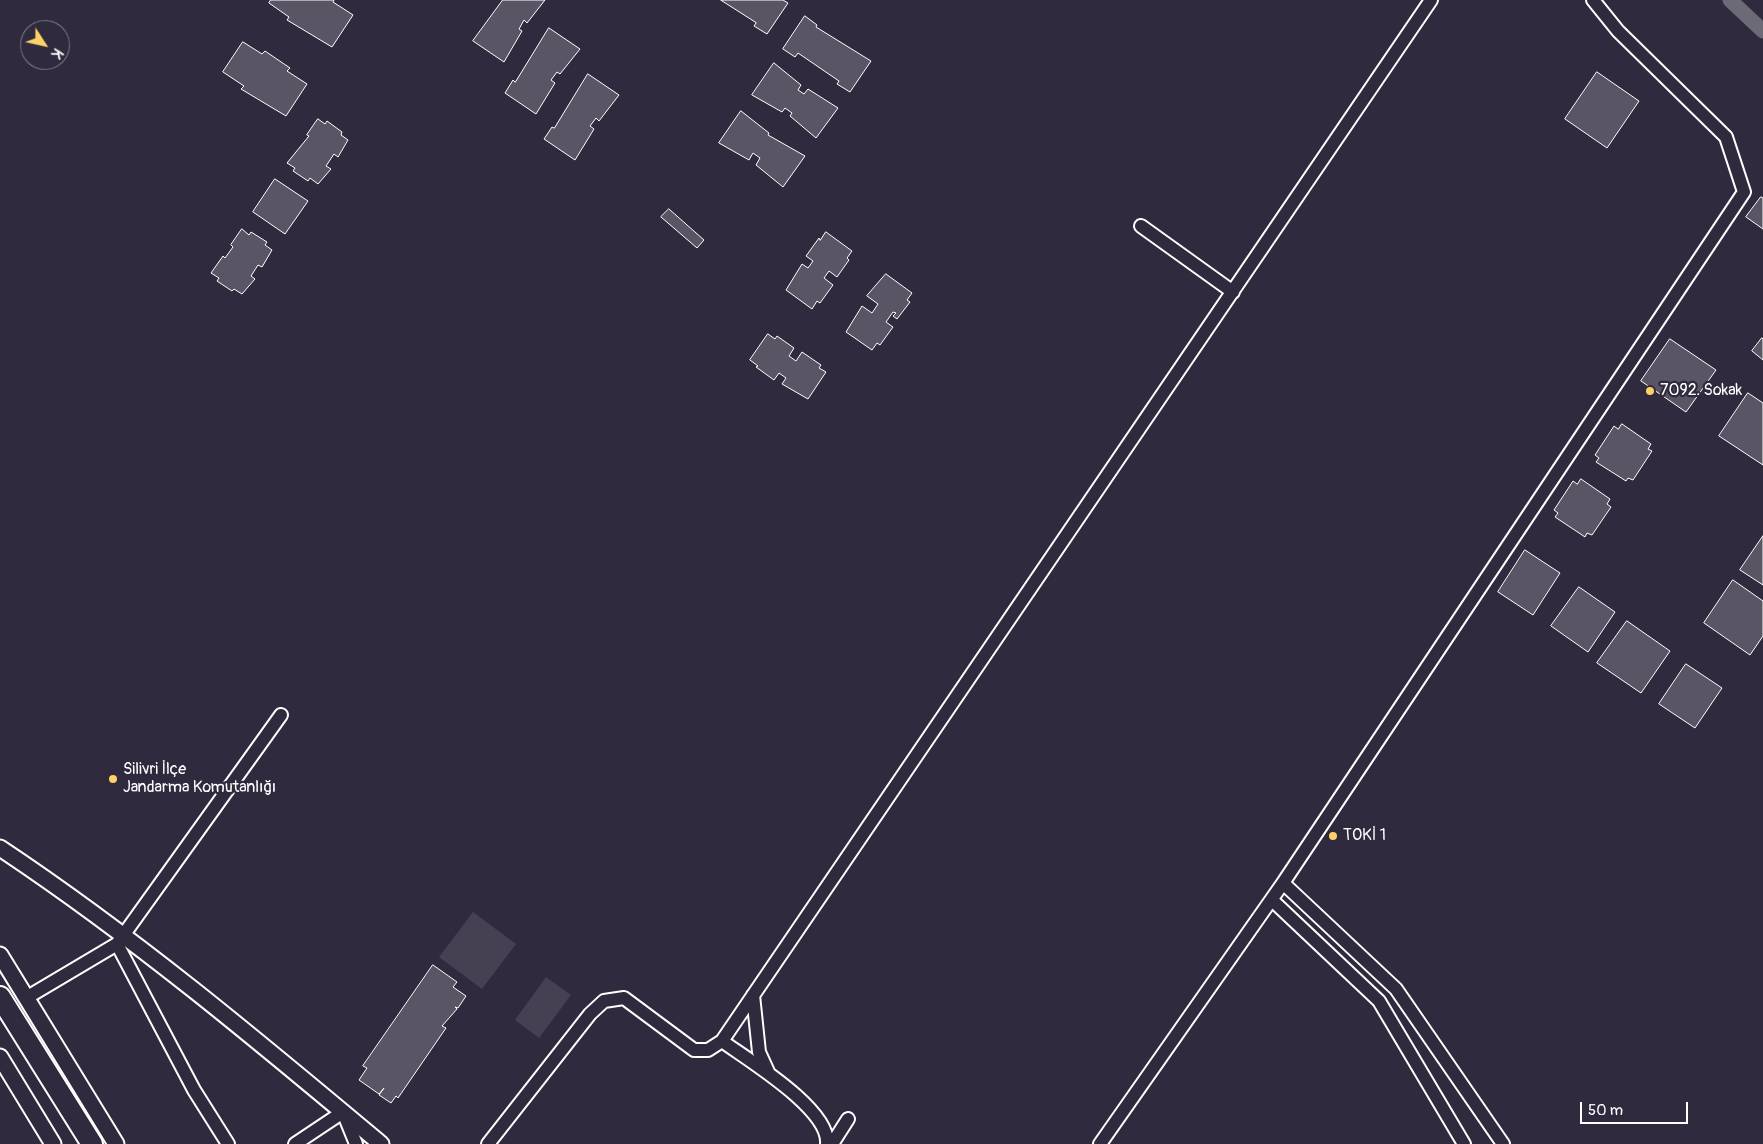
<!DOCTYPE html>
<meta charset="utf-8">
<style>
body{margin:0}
#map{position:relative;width:1763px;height:1144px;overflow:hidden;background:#2f2a3d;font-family:Pangolin,sans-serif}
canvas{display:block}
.north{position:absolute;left:20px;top:20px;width:50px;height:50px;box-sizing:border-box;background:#2f2a3d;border:1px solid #827f8b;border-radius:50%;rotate:125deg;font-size:14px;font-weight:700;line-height:20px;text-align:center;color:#fff}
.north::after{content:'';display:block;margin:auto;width:18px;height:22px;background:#ffd166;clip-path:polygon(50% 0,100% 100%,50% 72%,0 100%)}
.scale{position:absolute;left:1580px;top:1102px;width:108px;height:22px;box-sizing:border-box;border:2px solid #fff;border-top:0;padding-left:6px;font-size:15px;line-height:18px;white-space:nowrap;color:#fff;-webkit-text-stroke:4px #2f2a3d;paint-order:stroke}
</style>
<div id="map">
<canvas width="1763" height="1144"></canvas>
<div class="north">K</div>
<div class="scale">50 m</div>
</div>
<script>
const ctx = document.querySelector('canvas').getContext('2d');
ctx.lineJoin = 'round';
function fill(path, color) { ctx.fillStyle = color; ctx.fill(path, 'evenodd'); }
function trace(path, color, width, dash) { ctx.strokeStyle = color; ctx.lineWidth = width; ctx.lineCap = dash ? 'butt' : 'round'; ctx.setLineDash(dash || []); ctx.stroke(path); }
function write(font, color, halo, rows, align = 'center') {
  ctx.font = font + ' Pangolin,sans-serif'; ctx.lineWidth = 4.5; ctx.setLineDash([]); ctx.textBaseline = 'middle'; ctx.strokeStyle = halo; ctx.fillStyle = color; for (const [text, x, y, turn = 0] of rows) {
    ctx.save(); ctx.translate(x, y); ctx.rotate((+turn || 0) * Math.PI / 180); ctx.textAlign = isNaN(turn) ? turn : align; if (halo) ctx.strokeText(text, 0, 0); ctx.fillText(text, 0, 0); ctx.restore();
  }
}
const green = new Path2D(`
 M473,912L516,944L482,989L439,957Z
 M546,977L571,995L539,1038L515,1020Z`);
const canal = new Path2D(`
 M1730,0L1763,31`);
const building = new Path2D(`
 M271,0H334L333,2L353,15L332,47L287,20L289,17L269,3Z
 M503,0H545L527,23L524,20L519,29L522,31L504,62L473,41Z
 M721,0H783L788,3L767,34L754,26L756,23Z
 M805,16L817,25L816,27L871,61L850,92L837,84L839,81L798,53L795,57L783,49Z
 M549,28L580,49L560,74L557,72L551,80L555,83L536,114L505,93L513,80L515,82Z
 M243,42L262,54L265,51L290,68L287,71L307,84L286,116L241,89L244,86L223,72Z
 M774,63L801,85L798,90L804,94L808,89L838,108L816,138L790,116L792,113L785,108L782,112L752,95Z
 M1597,72L1639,101L1607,148L1565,119Z
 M588,74L619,95L599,121L596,118L590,126L594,129L575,160L544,139L552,127L554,128Z
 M741,111L769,133L768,135L805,156L783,187L756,165L760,158L753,153L749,160L719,143Z
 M318,119L325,124L327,121L342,132L341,135L348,140L338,157L334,154L326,166L331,169L318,184L310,178L308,181L293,171L295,168L287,163L309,136L307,135Z
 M275,179L308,201L285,234L253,212Z
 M1761,197L1763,198V229L1746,217Z
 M669,209L704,240L697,248L661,217Z
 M242,229L249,235L251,232L267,242L265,245L272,250L262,267L258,265L251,276L255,279L242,294L234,289L232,291L217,281L219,278L211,273L223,256L225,258L233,247L231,245Z
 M826,232L852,251L847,258L849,260L837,277L829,271L824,278L833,285L820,303L817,301L812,309L786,290L802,264L808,268L813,261L806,256L819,238L820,240Z
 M886,274L912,293L907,300L910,302L897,319L893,316L896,313L893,312L886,322L893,327L880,345L877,343L872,350L846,332L862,306L872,313L878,304L867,296Z
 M768,334L775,339L777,336L794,348L789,356L796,361L802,352L821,365L819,368L826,372L808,399L782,384L786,378L779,373L774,380L756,367L758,366L750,360Z
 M1762,338L1763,339V360L1752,351Z
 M1670,339L1716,370L1686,412L1641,381Z
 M1748,393L1763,403V465L1719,436Z
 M1622,424L1651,444L1648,449L1652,451L1633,480L1628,478L1626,481L1596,462L1599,458L1595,455L1614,426L1618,429Z
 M1581,479L1610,499L1607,504L1611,507L1592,535L1587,533L1585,537L1555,517L1558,513L1554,510L1573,481L1577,484Z
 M1763,536V585L1740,570Z
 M1525,550L1560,573L1533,615L1498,592Z
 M1733,580L1763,601V636L1750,655L1704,623Z
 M1579,587L1615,612L1588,652L1551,626Z
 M1627,621L1670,651L1641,693L1597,663Z
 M1686,664L1722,688L1695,728L1659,704Z
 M433,965L457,982L453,987L466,996L458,1008L455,1007L457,1009L442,1026L446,1028L398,1098L396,1096L391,1103L379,1095L384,1088L379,1094L359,1080L367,1068L363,1066Z`);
const minor = new Path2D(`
 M1141,226L1233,292
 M1283,883L1396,989L1503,1144
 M1272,900L1379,1001L1464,1144
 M753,995L759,1052L769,1074
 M26,998L117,944
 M722,1041C748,1060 830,1109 827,1144
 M228,1144L194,1090L117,944L281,715
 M295,1144L343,1112L356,1144
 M488,1144L590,1014L604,1001L624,998L694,1050H708L722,1041L1431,0
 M832,1144L848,1119
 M1100,1144L1283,883L1744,192L1726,137L1618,31L1593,0`);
const tertiary = new Path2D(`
 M0,848C134,937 258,1041 381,1144
 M0,955L116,1144
 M0,1057L53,1144`);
const trunk = new Path2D(`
 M0,997L92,1144`);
const markers = [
 [1650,391,5,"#ffd166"],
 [113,779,5,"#ffd166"],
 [1333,836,5,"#ffd166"]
];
const poiNames = [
 ["7092. Sokak",1660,391],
 ["Silivri İlçe",123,770],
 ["Jandarma Komutanlığı",123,788],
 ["TOKİ 1",1343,836]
];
fill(green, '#464152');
trace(canal, '#6d6a77', 15);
fill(building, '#595564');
trace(building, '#fff', 1);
trace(minor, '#fff', 16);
trace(tertiary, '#fff', 19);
trace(trunk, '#fff', 24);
trace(minor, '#2f2a3d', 12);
trace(tertiary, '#2f2a3d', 15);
trace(trunk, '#2f2a3d', 20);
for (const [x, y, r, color] of markers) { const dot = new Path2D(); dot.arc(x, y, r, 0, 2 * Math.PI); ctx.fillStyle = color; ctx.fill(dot); trace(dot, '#2f2a3d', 2); }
write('16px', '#fff', '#2f2a3d', poiNames, 'left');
</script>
